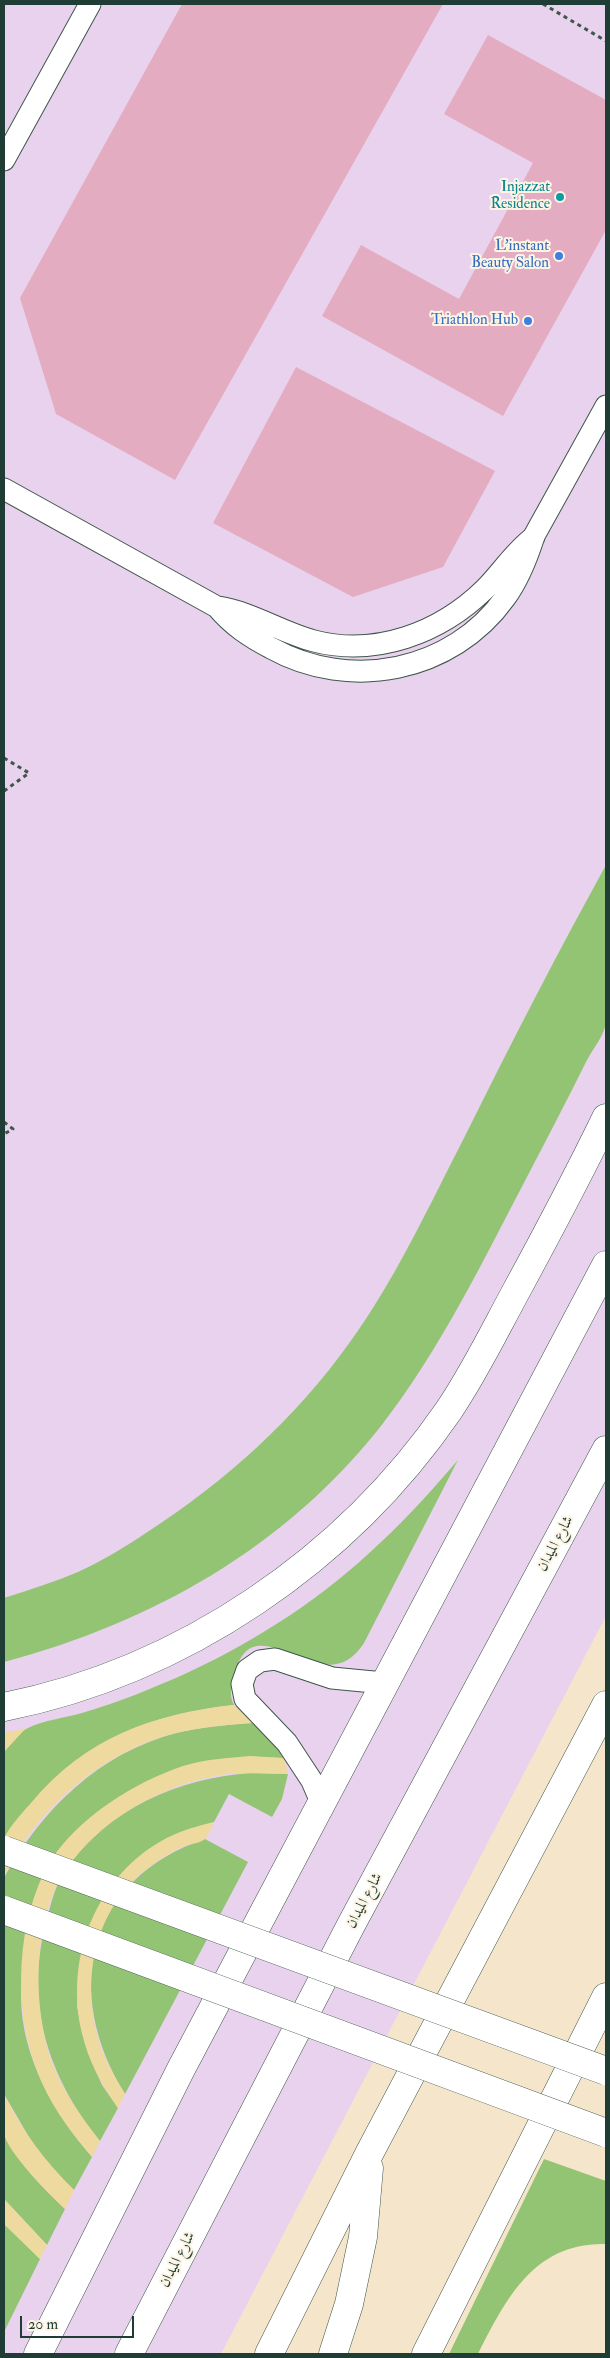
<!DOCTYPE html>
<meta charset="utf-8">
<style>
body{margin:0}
#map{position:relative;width:610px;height:2358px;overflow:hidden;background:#f5e6cb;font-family:"IM FELL Double Pica",serif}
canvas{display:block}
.frame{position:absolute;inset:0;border:5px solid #1f3d34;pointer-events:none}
.scale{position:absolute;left:20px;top:2316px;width:114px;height:22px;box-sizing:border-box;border:2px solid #1f3d34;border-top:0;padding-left:6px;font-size:15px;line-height:18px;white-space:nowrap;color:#1f3d34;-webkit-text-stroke:4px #fcf5e5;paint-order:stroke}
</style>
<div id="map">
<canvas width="610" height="2358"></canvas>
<div class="frame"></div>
<div class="scale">20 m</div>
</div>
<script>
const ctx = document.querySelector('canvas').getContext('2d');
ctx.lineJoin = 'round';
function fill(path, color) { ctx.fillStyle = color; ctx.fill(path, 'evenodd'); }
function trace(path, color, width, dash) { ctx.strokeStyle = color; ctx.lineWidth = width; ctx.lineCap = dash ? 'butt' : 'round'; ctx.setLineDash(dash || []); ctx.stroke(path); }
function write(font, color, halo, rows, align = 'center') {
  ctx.font = font + ' "IM FELL Double Pica",Amiri,serif'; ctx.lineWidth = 4; ctx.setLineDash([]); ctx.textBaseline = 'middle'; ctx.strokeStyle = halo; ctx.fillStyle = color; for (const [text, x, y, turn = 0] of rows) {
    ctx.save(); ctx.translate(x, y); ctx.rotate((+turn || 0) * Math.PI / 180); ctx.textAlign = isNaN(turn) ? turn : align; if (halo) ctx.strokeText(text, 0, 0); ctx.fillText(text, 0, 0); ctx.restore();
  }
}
const built = new Path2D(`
 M4,4H606V1616L221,2354H4Z`);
const green = new Path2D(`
 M606,865C606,901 606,937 606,973C606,989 608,1006 606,1022C605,1034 593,1049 587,1060C568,1098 548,1137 528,1175C483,1261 440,1350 381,1426C285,1548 151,1623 4,1662V1598C29,1590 54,1582 78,1572C102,1561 125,1547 146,1533C225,1482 296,1418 350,1342C396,1278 429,1206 465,1136C510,1045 557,954 606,865Z
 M458,1460L364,1643C323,1708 256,1599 235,1672C232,1684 228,1693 234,1705C132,1716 61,1753 4,1840V1752C10,1745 19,1732 28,1728C44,1720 65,1718 82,1713C119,1702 154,1688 189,1672C258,1640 325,1596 380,1543C408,1517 433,1489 458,1460Z
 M252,1723L273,1741L284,1758C201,1754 134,1773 76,1835C68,1843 57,1852 50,1862C34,1888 27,1923 25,1953C24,1967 21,1983 21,1998C22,2058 54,2113 92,2157L74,2190L52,2169L33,2144L4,2094L5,1876C42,1809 100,1753 176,1733C201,1727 226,1725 252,1723Z
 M251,1773L288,1774L282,1799L272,1817L229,1794L214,1822L167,1838L146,1851L110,1886L87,1930L77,2006L82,2033L91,2060L102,2085L118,2108L100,2141C47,2076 24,2001 47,1919C51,1903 56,1883 66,1869C109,1808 179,1778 251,1773Z
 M205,1839L248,1862L125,2094C62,1992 86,1879 205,1839Z
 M4,2135C19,2164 42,2187 65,2209L47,2245L4,2199Z
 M544,2159L606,2181V2244C534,2242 506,2299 478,2354H449Z
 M4,2224L40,2259L4,2332Z`);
const sand = new Path2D(`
 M234,1705L252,1723C226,1725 201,1727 176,1733C103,1751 34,1810 4,1878C4,1867 1,1851 4,1840C7,1829 23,1812 31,1803C85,1738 152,1714 234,1705Z
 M26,1728L4,1752V1733Z
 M250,1756L284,1758L288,1774C265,1774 242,1772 220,1775C161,1785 99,1820 66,1870C32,1919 33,2006 51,2060C62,2090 81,2117 100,2141L92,2157C69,2130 48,2102 36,2068C13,2006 16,1920 50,1862C77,1818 135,1782 183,1766C205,1759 228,1758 250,1756Z
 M214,1822C212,1826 209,1835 205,1839C201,1843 190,1844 184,1846C171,1852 159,1859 148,1868C92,1910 79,1986 102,2050C108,2066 117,2080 125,2094L118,2108C102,2085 88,2061 82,2033C64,1957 97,1874 167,1838C182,1830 198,1826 214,1822Z
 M4,2094C22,2131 45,2161 74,2190L65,2209C51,2196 6,2151 4,2133C2,2121 4,2107 4,2094Z
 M4,2199L47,2245L40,2259L4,2224Z`);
const building = new Path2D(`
 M182,4H443L175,480L56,414L20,298Z
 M488,35L606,100V230L503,416L322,316L361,245L459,299L533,163L444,114Z
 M296,367L495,471L443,567L353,597L213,523Z`);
const path = new Path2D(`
 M543,4L606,41
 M4,758L29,773L4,791
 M4,1122L13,1129L4,1134`);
const service = new Path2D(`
 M4,160L90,4
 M4,489L217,607C233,626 250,637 271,648C350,692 452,672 505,598C519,579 527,558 534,536L606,406
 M217,607C252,612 280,632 314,641C376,657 440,633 485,589C502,572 514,552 534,537
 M321,1802L312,1781L287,1743L245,1699L242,1684L247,1670L260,1661L275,1659L332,1678L384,1683`);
const primary = new Path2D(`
 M4,1707C183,1671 346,1560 449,1410C474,1373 493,1334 514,1295C546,1236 577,1178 606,1118
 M38,2354L181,2069L606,1265
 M129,2354L351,1925L606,1450
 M269,2354L370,2152L606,1705
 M333,2354L349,2304L363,2237L369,2168
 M426,2354L606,1997`);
const primaryBridge = new Path2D(`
 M4,1850L606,2071
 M4,1910L606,2133`);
const markers = [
 [560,197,5,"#0f9aa8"],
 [559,256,5,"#3f7fe0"],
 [528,321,5,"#3f7fe0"]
];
const cultureNames = [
 ["Injazzat",550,188],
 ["Residence",550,205]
];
const shopNames = [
 ["L'instant",549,247],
 ["Beauty Salon",549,264],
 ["Triathlon Hub",518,321]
];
const streetNames = [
 ["شارع الميدان",556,1544,-62],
 ["شارع الميدان",365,1901,-62],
 ["شارع الميدان",178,2260,-63]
];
fill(built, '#e9d2ed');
fill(green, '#93c473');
fill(sand, '#eeda9e');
fill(building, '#e4acc0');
trace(service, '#3f564b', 23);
trace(primary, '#3f564b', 29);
trace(path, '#3f564b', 3, [4, 4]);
trace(service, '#fff', 21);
trace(primary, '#fff', 28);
trace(primaryBridge, '#3f564b', 29, []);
trace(primaryBridge, '#fff', 28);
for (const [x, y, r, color] of markers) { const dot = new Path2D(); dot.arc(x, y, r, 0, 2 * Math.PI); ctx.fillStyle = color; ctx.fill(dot); trace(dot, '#fcf5e5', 2); }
write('15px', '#0d838f', '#fcf5e5', cultureNames, 'right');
write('15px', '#366cbe', '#fcf5e5', shopNames, 'right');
write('15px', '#1f3d34', '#fcf5e5', streetNames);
</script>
